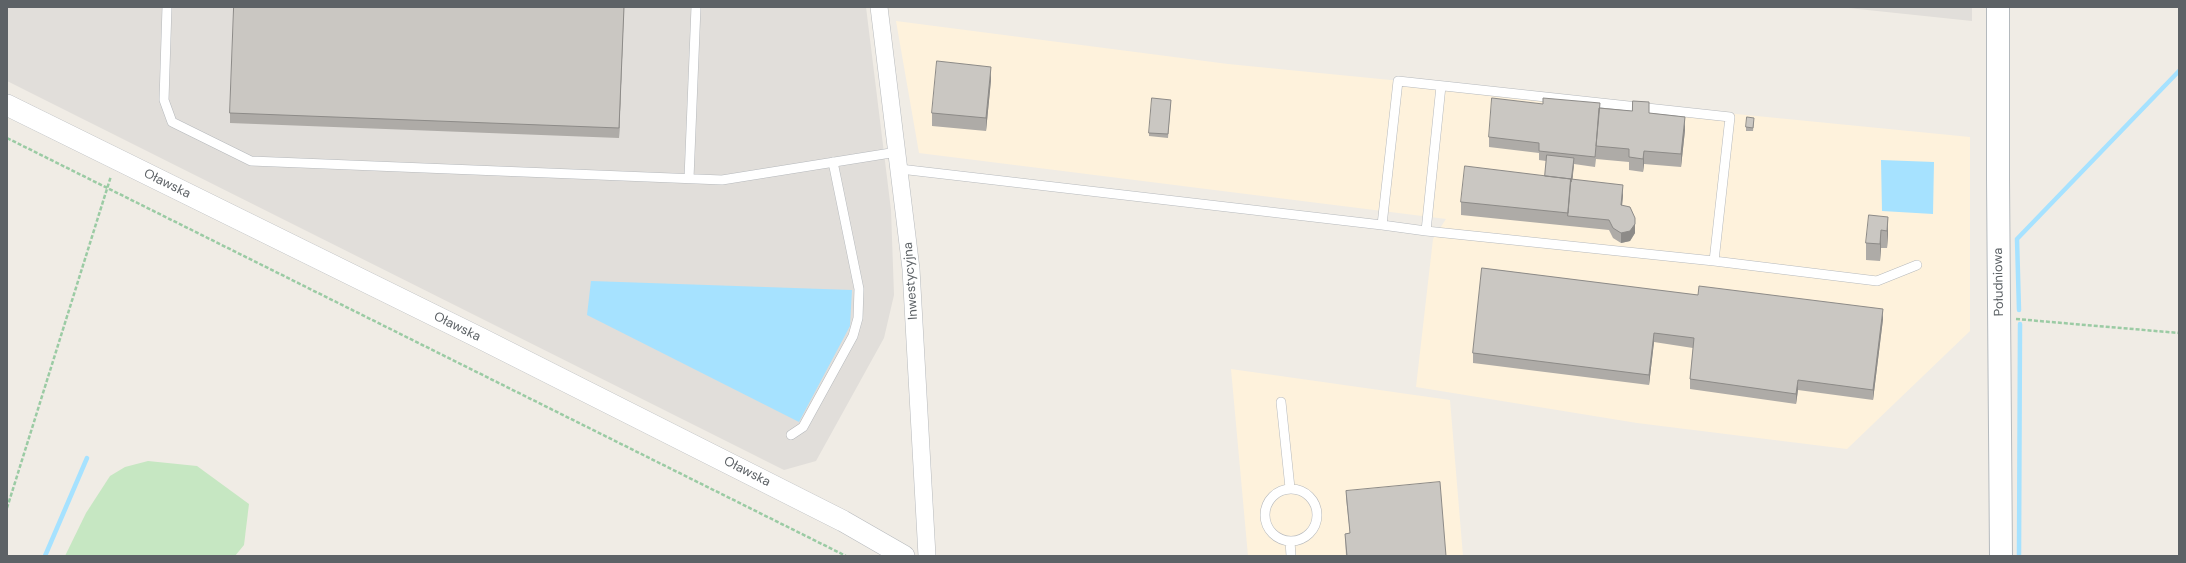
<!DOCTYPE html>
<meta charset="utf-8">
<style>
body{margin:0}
#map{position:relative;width:2186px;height:563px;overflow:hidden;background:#f0ece5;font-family:"DM Sans",sans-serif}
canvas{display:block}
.frame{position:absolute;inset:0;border:8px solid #5d6266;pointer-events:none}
</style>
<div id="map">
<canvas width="2186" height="563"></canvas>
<div class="frame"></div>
</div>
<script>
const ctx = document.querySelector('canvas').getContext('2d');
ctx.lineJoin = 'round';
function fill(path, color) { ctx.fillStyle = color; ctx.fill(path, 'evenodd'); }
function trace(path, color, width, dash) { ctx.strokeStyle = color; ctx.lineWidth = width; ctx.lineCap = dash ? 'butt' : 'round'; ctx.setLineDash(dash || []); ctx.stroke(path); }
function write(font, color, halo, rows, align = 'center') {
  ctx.font = font + ' "DM Sans",sans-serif'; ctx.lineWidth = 3.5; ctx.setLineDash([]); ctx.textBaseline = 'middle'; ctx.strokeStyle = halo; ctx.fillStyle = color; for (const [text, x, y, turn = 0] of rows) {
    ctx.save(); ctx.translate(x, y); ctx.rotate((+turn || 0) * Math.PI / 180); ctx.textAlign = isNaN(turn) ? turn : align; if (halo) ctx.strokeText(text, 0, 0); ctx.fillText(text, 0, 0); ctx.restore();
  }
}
const commercial = new Path2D(`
 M896,21L1228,64L1970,137V331L1847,449L1637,423L1416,387L1433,239L1446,219L919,153Z
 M1231,369L1450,400L1463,556H1248Z`);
const industrial = new Path2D(`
 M7,7H866L891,210L894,295L884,338L816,461L784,470L7,81Z
 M1839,7H1972V21Z`);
const green = new Path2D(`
 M148,461L197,466L249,504L244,545L235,556H65L86,513L110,476L125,467Z`);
const water = new Path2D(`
 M1881,160L1934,162L1933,214L1882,211Z
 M591,281L852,290L850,326L799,422L587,315Z`);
const stream = new Path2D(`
 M2019,310L2017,239L2179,71
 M45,556L87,458
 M2019,556L2020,324`);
const path = new Path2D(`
 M7,138L846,556
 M2016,319L2179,333
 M7,508L111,176`);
const service = new Path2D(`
 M167,7L164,100L172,122L251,161L722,180L897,152
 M900,169L1382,225L1426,231L1714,261L1877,281L1917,265
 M689,178L696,7
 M1382,225L1398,81L1730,117L1714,261
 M1426,231L1441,86
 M1281,402L1290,488
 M791,435L803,427L853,336L858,318L859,289L833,162
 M1265 515a26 26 0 1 1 52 0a26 26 0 1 1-52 0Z
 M1290,541L1291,556`);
const minor = new Path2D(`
 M879,7L911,269L927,556`);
const tertiary = new Path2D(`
 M7,105L482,339L843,521L904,556`);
const secondary = new Path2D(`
 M1998,7V179L2001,556`);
const wall = new Path2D(`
 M624,7L619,138L230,123V113Z
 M991,80L986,131L932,126V113Z
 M1171,100L1168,138L1149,136V133Z
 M1543,104L1600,108L1649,113L1685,130L1681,167L1644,164L1643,172L1629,170V162L1596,159L1595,167L1574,164L1572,180L1623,195L1622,206L1635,228V233L1630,241L1621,243L1613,238L1609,230L1461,215V202L1545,176L1546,161L1539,160V153L1489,147V137Z
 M1754,121L1753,131H1746V127Z
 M1888,217V234L1887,248H1881L1880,261L1866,260V243Z
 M1482,268L1883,319L1873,400L1798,390L1796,404L1690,389V379L1693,348L1654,342L1649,385L1473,363V353Z
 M1346,491L1446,556H1346L1345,534L1350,533L1346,498Z`);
const shadedWall = new Path2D(`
 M624,7L619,138V128Z
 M991,67V80L986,131V118Z
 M1685,117V130L1681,167V154Z
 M1644,151V164L1643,172V159Z
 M1574,158V164L1569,216H1568V225V213Z
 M1623,185V195L1621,215V205Z
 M1888,217V234L1887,248V231Z
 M1635,218V233L1630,241L1621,243V233Z
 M1881,230V248L1880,261V244Z
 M1883,309V319L1873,400V390Z
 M1654,333V342L1649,385V375Z
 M1798,380V390L1796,404V394Z`);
const building = new Path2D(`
 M234,7H624L619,128L230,113Z
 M937,61L991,67L986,118L932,113Z
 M1152,98L1171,100L1168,134L1149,133Z
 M1492,98L1543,104V98L1600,103L1595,157L1539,151V143L1489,137Z
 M1633,101L1649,102V113L1685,117L1681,154L1644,151L1643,159L1629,157V149L1596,146L1599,108L1632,111Z
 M1747,117L1754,118L1753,128L1746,127Z
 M1547,155L1574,158L1571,182V179L1545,176Z
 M1465,166L1571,179L1568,213L1461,202Z
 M1571,179L1623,185L1621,205L1630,207L1635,218V224L1630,231L1621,233L1613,228L1609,220L1568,216Z
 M1869,215L1888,217L1887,231L1881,230L1880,244L1866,243Z
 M1482,268L1698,295L1699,286L1883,309L1873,390L1798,380L1796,394L1690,379L1694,338L1654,333L1649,375L1473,353Z
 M1440,482L1446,556H1347L1345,534L1350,533L1346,491Z`);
const streetNames = [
 ["Oławska",167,184,26],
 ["Inwestycyjna",911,281,-94],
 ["Południowa",1999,282,-91],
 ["Oławska",457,327,26],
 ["Oławska",747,472,27]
];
fill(commercial, '#fef2dc');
fill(industrial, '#e1deda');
fill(green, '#c6e7c2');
fill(water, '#a6e2ff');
trace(stream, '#a6e2ff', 4.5);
trace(service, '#b6b9bc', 10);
trace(minor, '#b6b9bc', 18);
trace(tertiary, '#b6b9bc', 22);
trace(secondary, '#b4b9bd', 24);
trace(path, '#9bcba4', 2.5, [4, 2]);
trace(service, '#fff', 9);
trace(minor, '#fff', 17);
trace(tertiary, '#fff', 21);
trace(secondary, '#fff', 22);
fill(wall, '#aeaba7');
fill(shadedWall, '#8d8b88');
fill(building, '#cac7c2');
trace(building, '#8d8b88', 1);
write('13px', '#5d6266', '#fff', streetNames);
</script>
